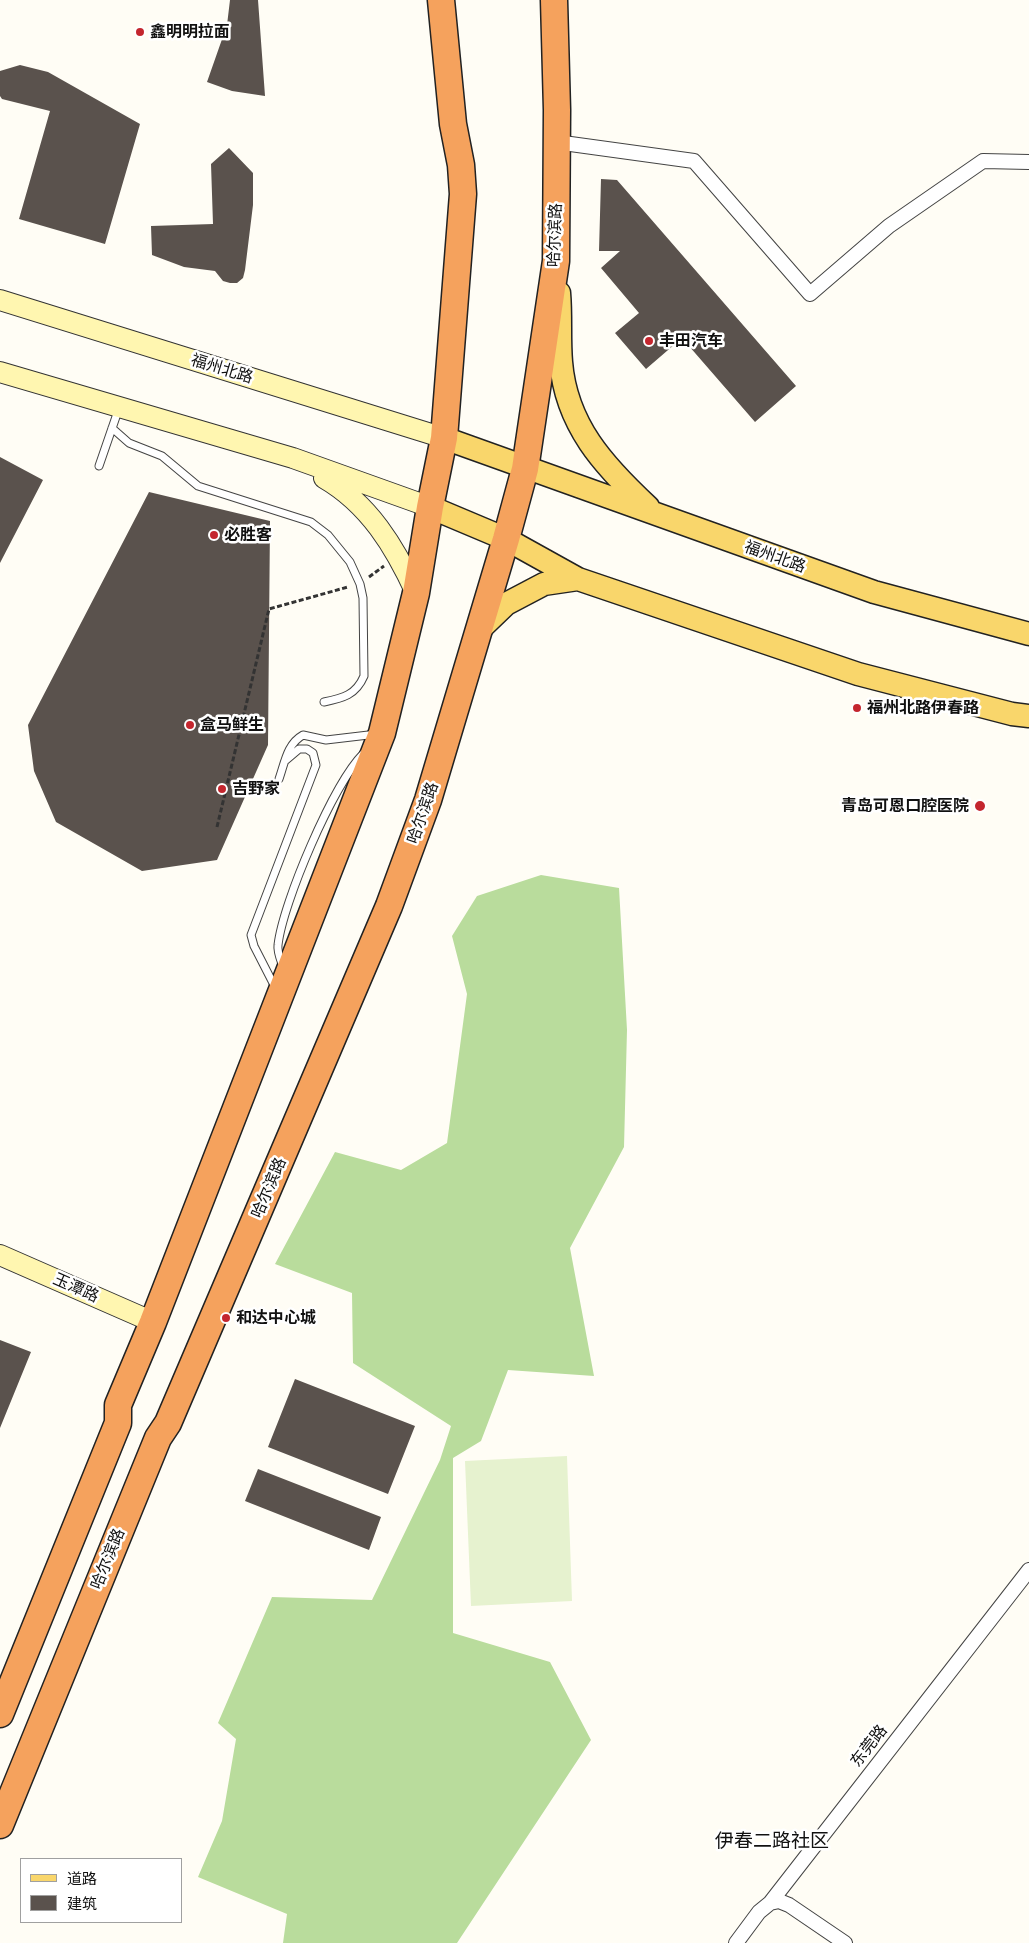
<!DOCTYPE html>
<meta charset="utf-8">
<style>
body{margin:0}
#map{position:relative;width:1029px;height:1943px;overflow:hidden;background:#fffdf5;font-family:"Crimson Pro","Noto Sans SC",serif}
canvas{display:block}
.legend{position:absolute;left:20px;top:1858px;width:162px;height:65px;box-sizing:border-box;background:#fff;border:1px solid #a0a0a0;margin:0;padding:6px 9px;list-style:none;font-size:15px;color:#111}
.legend li{display:flex;align-items:center;gap:10px;height:25px}
.legend b{width:25px;border:1px solid #a0a0a0}
</style>
<div id="map">
<canvas width="1029" height="1943"></canvas>
<ul class="legend">
<li><b style="height:6px;background:#f9d66b"></b>道路</li>
<li><b style="height:14px;background:#5a524d"></b>建筑</li>
</ul>
</div>
<script>
const ctx = document.querySelector('canvas').getContext('2d');
ctx.lineJoin = 'round';
function fill(path, color) { ctx.fillStyle = color; ctx.fill(path, 'evenodd'); }
function trace(path, color, width, dash) { ctx.strokeStyle = color; ctx.lineWidth = width; ctx.lineCap = dash ? 'butt' : 'round'; ctx.setLineDash(dash || []); ctx.stroke(path); }
function write(font, color, halo, rows, align = 'center') {
  ctx.font = font + ' "Crimson Pro","Noto Sans SC",serif'; ctx.lineWidth = 5; ctx.setLineDash([]); ctx.textBaseline = 'middle'; ctx.strokeStyle = halo; ctx.fillStyle = color; for (const [text, x, y, turn = 0] of rows) {
    ctx.save(); ctx.translate(x, y); ctx.rotate((+turn || 0) * Math.PI / 180); ctx.textAlign = isNaN(turn) ? turn : align; if (halo) ctx.strokeText(text, 0, 0); ctx.fillText(text, 0, 0); ctx.restore();
  }
}
const forest = new Path2D(`
 M541,875L619,888L627,1030L624,1147L570,1248L594,1376L508,1370L481,1441L453,1458V1633L550,1662L591,1740L457,1943H283L287,1914L198,1877L222,1821L236,1739L218,1723L272,1597L372,1600L440,1460L451,1426L353,1363L352,1293L275,1264L335,1152L401,1170L447,1143L467,994L452,936L477,896Z`);
const pitch = new Path2D(`
 M567,1456L572,1601L471,1606L465,1461Z`);
const building = new Path2D(`
 M230,0H258L265,96L232,91L207,82L227,25Z
 M20,65L48,72L140,124L105,244L19,219L50,111L2,99L0,96V71Z
 M229,148L253,173V205L245,270L243,278L237,283H230L223,281L215,271L184,267L152,255L151,226L213,224L211,164Z
 M601,179L617,180L796,386L755,422L682,338L646,369L615,333L639,313L601,268L620,251H599Z
 M0,457L43,480L0,563Z
 M149,492L270,521L268,745L217,860L142,871L56,822L34,771L28,725Z
 M0,1340L31,1352L0,1428Z
 M295,1379L415,1426L388,1494L268,1447Z
 M258,1469L381,1517L369,1550L245,1501Z`);
const path = new Path2D(`
 M369,577L384,566
 M217,827L269,609L348,587`);
const lane = new Path2D(`
 M112,428L129,443L162,456L198,486L311,522L328,535L350,562L360,584L363,598L364,676C356,695 343,698 324,702
 M99,466L119,408
 M279,779C285,762 287,744 303,735L326,740L377,734
 M283,967C281,961 277,952 278,945C283,902 333,785 363,754
 M275,987L254,946L251,935L316,765L313,753L307,749H299L286,760`);
const street = new Path2D(`
 M556,142L694,161L810,294L889,226L983,161L1029,162
 M770,1903L779,1901L789,1905L845,1943
 M736,1943L759,1912L770,1903L1029,1570`);
const secondary = new Path2D(`
 M0,300L444,438
 M0,372L293,458L430,507
 M324,478C369,504 395,547 416,593
 M0,1255L153,1322`);
const primary = new Path2D(`
 M559,293C561,316 559,339 561,362C566,425 604,466 648,507
 M444,438L874,592L1029,634
 M430,507L506,539L578,579L858,674L1012,714L1029,716
 M480,629L506,604L544,584L578,579`);
const highway = new Path2D(`
 M0,1714L118,1423V1405L153,1322L382,733L416,593L430,507L444,438L463,194L461,165L453,124L441,0
 M0,1825L158,1438L168,1423L389,906L428,800L506,539L525,469L556,261L557,110L554,0`);
const markers = [
 [140,32,5,"#c4262e"],
 [649,341,5,"#c4262e"],
 [214,535,5,"#c4262e"],
 [857,708,5,"#c4262e"],
 [190,725,5,"#c4262e"],
 [222,789,5,"#c4262e"],
 [980,806,6,"#c4262e"],
 [226,1318,5,"#c4262e"]
];
const poiNames = [
 ["鑫明明拉面",150,32],
 ["丰田汽车",659,341],
 ["必胜客",224,535],
 ["福州北路伊春路",867,708],
 ["盒马鲜生",200,725],
 ["吉野家",232,789],
 ["青岛可恩口腔医院",969,806,"right"],
 ["和达中心城",236,1318]
];
const streetNames = [
 ["哈尔滨路",555,235,-88],
 ["福州北路",222,369,17],
 ["福州北路",775,557,20],
 ["哈尔滨路",423,813,-71],
 ["哈尔滨路",269,1188,-67],
 ["玉潭路",76,1288,24],
 ["哈尔滨路",108,1559,-68],
 ["东莞路",869,1746,-52]
];
const quarterNames = [
 ["伊春二路社区",772,1841]
];
fill(forest, '#b9dc9c');
fill(pitch, '#e6f2cf');
fill(building, '#5a524d');
trace(lane, '#444', 9);
trace(street, '#444', 16);
trace(secondary, '#333', 22);
trace(primary, '#222', 25);
trace(highway, '#222', 29);
trace(path, '#333', 3, [5, 2.5]);
trace(lane, '#fff', 7);
trace(street, '#fff', 14);
trace(secondary, '#fff6b0', 20);
trace(primary, '#f9d66b', 22);
trace(highway, '#f5a25d', 26);
for (const [x, y, r, color] of markers) { const dot = new Path2D(); dot.arc(x, y, r, 0, 2 * Math.PI); ctx.fillStyle = color; ctx.fill(dot); trace(dot, '#fff', 2); }
write('bold 16px', '#111', '#fff', poiNames, 'left');
write('16px', '#111', '#fff', streetNames);
write('19px', '#111', '#fff', quarterNames);
</script>
